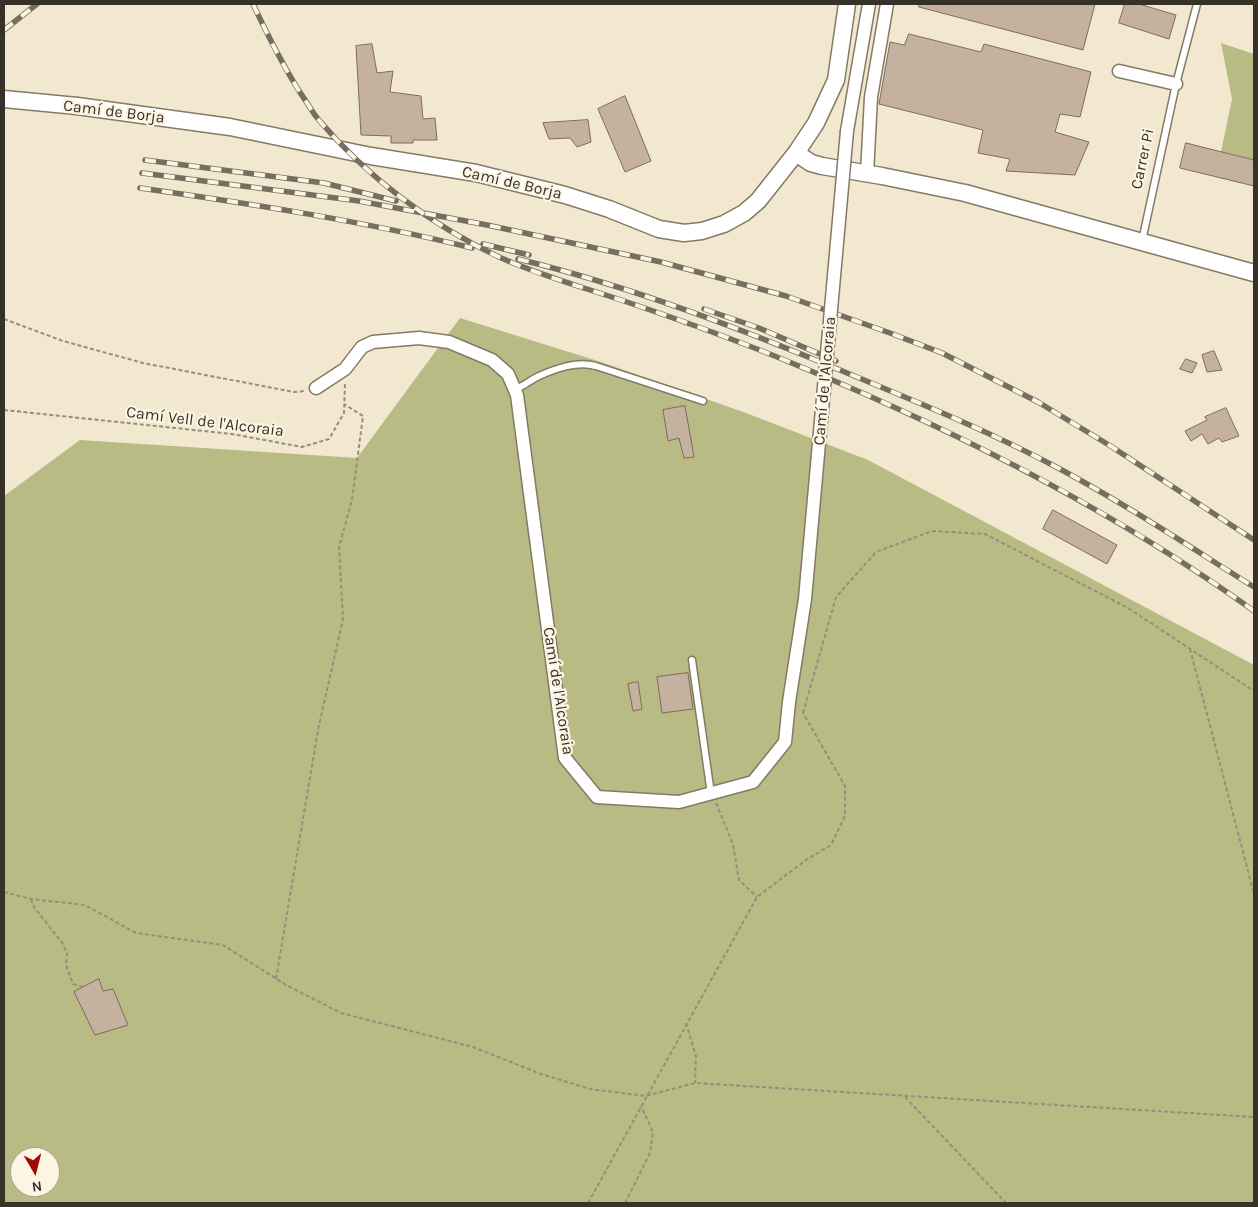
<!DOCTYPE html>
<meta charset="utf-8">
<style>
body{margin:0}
#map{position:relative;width:1258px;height:1207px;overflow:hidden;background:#f2e7cf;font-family:Karla,sans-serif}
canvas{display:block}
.frame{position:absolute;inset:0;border:5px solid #363229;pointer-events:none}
.north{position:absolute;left:10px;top:1147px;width:50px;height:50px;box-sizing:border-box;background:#fdf4e1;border:1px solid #ada697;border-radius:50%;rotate:172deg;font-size:14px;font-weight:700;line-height:20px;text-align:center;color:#363229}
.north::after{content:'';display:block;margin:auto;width:18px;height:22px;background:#a20a07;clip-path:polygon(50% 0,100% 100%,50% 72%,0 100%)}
</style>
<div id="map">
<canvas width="1258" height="1207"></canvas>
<div class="frame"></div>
<div class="north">N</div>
</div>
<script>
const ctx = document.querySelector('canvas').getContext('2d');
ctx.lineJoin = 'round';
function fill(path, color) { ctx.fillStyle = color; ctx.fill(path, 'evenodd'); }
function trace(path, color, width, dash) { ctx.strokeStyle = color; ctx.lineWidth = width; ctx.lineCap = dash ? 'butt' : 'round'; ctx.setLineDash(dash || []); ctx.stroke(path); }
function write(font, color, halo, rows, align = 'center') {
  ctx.font = font + ' Karla,sans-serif'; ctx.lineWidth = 4.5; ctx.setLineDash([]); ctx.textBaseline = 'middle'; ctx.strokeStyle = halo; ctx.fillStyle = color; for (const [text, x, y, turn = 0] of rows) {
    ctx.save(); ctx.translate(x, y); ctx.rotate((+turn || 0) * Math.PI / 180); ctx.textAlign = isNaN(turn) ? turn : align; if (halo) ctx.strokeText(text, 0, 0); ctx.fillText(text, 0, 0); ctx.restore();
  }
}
const green = new Path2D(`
 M1221,43L1254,54V160L1221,152L1232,99Z
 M460,318L601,362L746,413L868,460L1254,665V1203H4V496L80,440L357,458ZM20,1157H50V1187H20Z`);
const building = new Path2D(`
 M919,4H1095L1083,50L919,7Z
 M1125,4H1139L1176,15L1169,39L1119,23Z
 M909,34L981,52L984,44L1091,72L1080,117L1060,114L1055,132L1089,142L1075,175L1006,171L1010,159L978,153L983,130L879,104L890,42L904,45Z
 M372,44L377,73L393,71L390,92L421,96L423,119L435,118L437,140H413V143H391V136L361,135L356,46Z
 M625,96L651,161L625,172L598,109Z
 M588,120L591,142L577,147L570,138L549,139L543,123Z
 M1186,143L1254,160V186L1180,168Z
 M1214,351L1222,370L1207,372L1202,355Z
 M1186,359L1197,363L1192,373L1180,369Z
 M685,406L694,457L684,458L679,438L668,441L663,410Z
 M1226,408L1239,436L1222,442L1219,438L1208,444L1202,434L1191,441L1185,431L1207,420L1205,417Z
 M1053,510L1117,545L1107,564L1043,529Z
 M688,673L693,709L662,713L657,677Z
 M638,682L642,709L633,711L628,684Z
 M99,979L103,991L113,989L128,1025L95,1035L74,992Z`);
const path = new Path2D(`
 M4,319L63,341L143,363L294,392L304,391
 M4,410L232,434L302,447L329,439L344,413L345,384
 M1190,649L1254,894
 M803,713L836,597L876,552L932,531L985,534L1128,608L1254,691
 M716,803L733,844L739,880L757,897
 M4,892L31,899L85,905L136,933L223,945L286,985L341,1013L473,1047L541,1074L590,1089L646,1096L695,1083L1254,1117
 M31,899L34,907L63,944L67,954L66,965L73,984L84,987
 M276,979L318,730L343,619L339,547L352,500L363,416L344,404
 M686,1023L696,1056L695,1083
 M905,1097L1006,1203
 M588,1203L757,897L806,860L831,845L845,816V786L803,713
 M625,1203L650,1153L653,1132L641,1106`);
const service = new Path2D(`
 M1142,241L1176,84L1197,4
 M515,389C525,386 530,380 539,376C557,368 577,361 596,366L703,401
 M692,660L711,794`);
const minor = new Path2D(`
 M1119,71L1176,84
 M847,131L869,4
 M867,174L871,97L887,4
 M316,388L345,369L362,347L373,342L419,338L449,342L492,360L508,374L517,395L565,758L597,797L679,802L753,782L785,742L789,702L805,599`);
const tertiary = new Path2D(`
 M4,99L77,106L230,127L371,156L476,173L565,195L609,209L659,229L684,233L702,231L724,224L744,213L758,201L796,153L816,123L836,80L847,4
 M796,153L811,163L822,166L882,176L965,193L1254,273`);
const rail = new Path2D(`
 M253,4C268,36 282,64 301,94C307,102 312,112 318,119C367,177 431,225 499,257C539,275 582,287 624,301C683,321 742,342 799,366C959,432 1113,510 1254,611
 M4,30L37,4
 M145,160L324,183L396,201
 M142,173L359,201L487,225L661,262L786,296L890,333L942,353L1038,402L1109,445L1254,540
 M140,188C252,204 363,221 472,248
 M483,244L529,255
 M518,259C633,287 744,330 852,375C922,404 993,433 1060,469C1127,505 1190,547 1254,587
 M704,309L759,328L836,361`);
const minorBridge = new Path2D(`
 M805,599L847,131`);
const streetNames = [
 ["Camí de Borja",114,112,7],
 ["Carrer Pi",1143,159,-78],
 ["Camí de Borja",512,183,13],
 ["Camí de l'Alcoraia",825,381,-85],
 ["Camí Vell de l'Alcoraia",205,422,7],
 ["Camí de l'Alcoraia",558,691,81]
];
fill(green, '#b8bb83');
fill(building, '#c5b1a0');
trace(building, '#7e6b5c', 1);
trace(service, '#847a65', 9);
trace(minor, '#847a65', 15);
trace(tertiary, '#847a65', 19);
trace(path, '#968e7d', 2, [4, 2.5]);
trace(service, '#fff', 6);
trace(minor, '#fff', 12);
trace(tertiary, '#fff', 16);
trace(rail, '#766f61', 5.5);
trace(rail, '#fdf4e1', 4, [11]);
trace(minorBridge, '#847a65', 15, []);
trace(minorBridge, '#fff', 12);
write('16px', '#363229', '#fdf4e1', streetNames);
</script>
